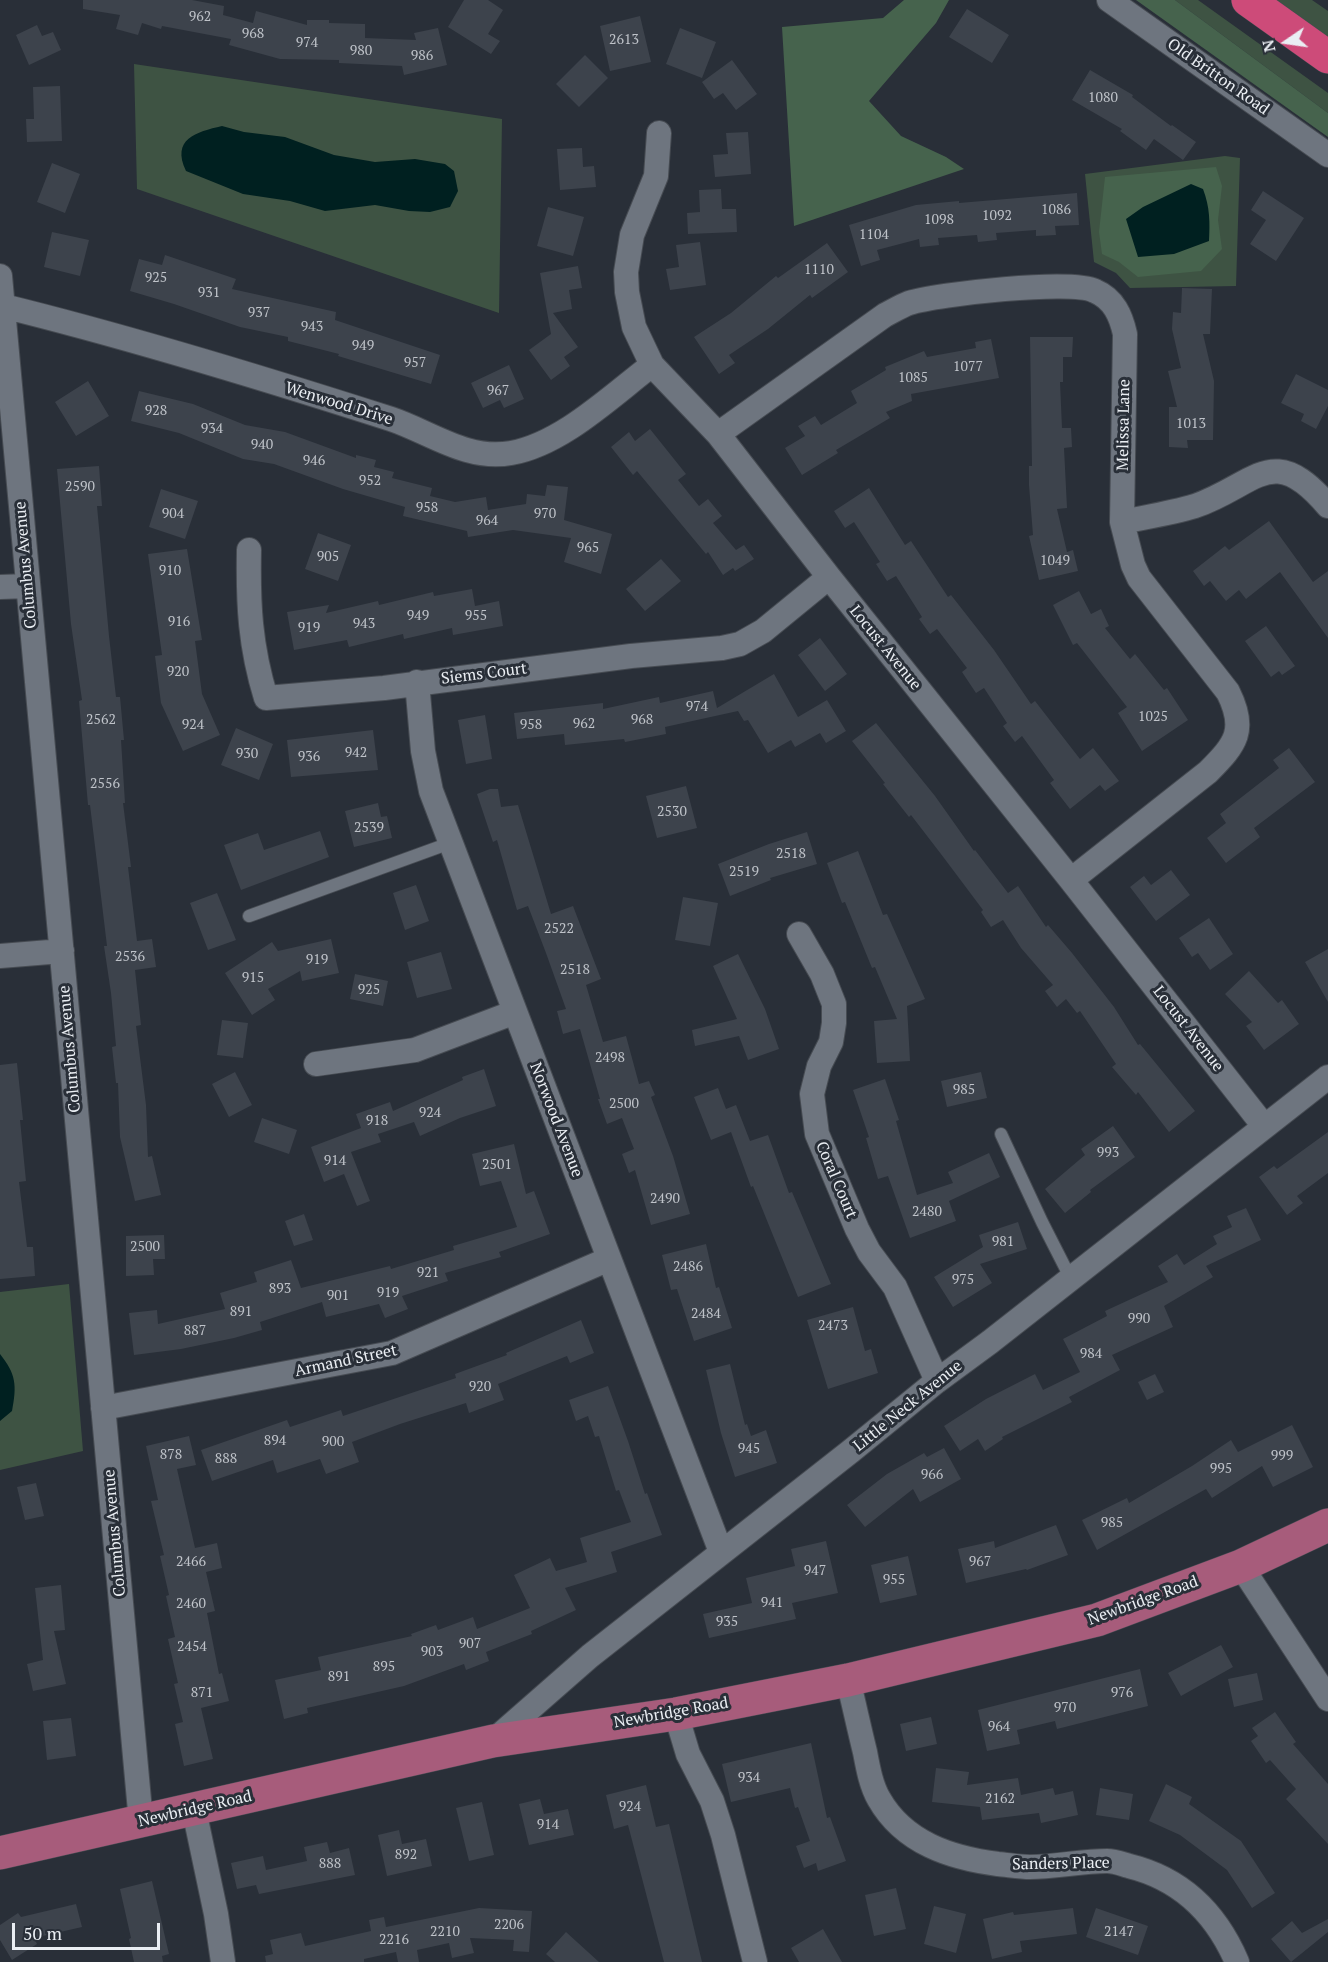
<!DOCTYPE html>
<style>
body{margin:0}
#map{position:relative;width:1328px;height:1962px;overflow:hidden;background:#292f38;font-family:"PT Serif",serif}
canvas{display:block}
.north{position:absolute;left:1256px;top:12px;width:60px;height:60px;-webkit-text-stroke:4px #292f38;paint-order:stroke;rotate:257deg;font-size:16px;font-weight:700;line-height:24px;text-align:center;color:#eaeef3}
.north::after{content:'';display:block;margin:auto;width:21px;height:27px;background:#eaeef3;clip-path:polygon(50% 0,100% 100%,50% 72%,0 100%)}
.scale{position:absolute;left:12px;top:1923px;width:148px;height:27px;box-sizing:border-box;border:3px solid #eaeef3;border-top:0;padding-left:8px;font-size:18px;line-height:21px;white-space:nowrap;color:#eaeef3;-webkit-text-stroke:4px #292f38;paint-order:stroke}
</style>
<div id="map">
<canvas width="1328" height="1962"></canvas>
<div class="north">N</div>
<div class="scale">50 m</div>
</div>
<script>
const ctx = document.querySelector('canvas').getContext('2d');
ctx.lineJoin = 'round';
function fill(path, color) { ctx.fillStyle = color; ctx.fill(path, 'evenodd'); }
function trace(path, color, width, dash) { ctx.strokeStyle = color; ctx.lineWidth = width; ctx.lineCap = dash ? 'butt' : 'round'; ctx.setLineDash(dash || []); ctx.stroke(path); }
function write(font, color, halo, rows, align = 'center') {
  ctx.font = font + ' "PT Serif",serif'; ctx.lineWidth = 6; ctx.setLineDash([]); ctx.textBaseline = 'middle'; ctx.strokeStyle = halo; ctx.fillStyle = color; for (const [text, x, y, turn = 0] of rows) {
    ctx.save(); ctx.translate(x, y); ctx.rotate((+turn || 0) * Math.PI / 180); ctx.textAlign = isNaN(turn) ? turn : align; if (halo) ctx.strokeText(text, 0, 0); ctx.fillText(text, 0, 0); ctx.restore();
  }
}
const green = new Path2D(`
 M1175,0H1198L1328,93V113Z
 M1275,0H1312L1328,11V38Z
 M134,64L502,119L499,313L137,189Z
 M1225,156L1240,158L1236,286L1130,288L1116,273L1094,262L1085,174Z
 M69,1284L83,1451L0,1470V1292Z`);
const forest = new Path2D(`
 M904,0H949L936,23L869,101L901,136L946,157L964,169L794,226L782,27L883,18Z
 M1136,0H1175L1328,113V137Z
 M1216,167L1222,186L1218,220L1222,249L1201,271L1138,277L1119,262L1102,254L1099,232L1105,177Z`);
const water = new Path2D(`
 M222,126L244,132L285,137L334,155L375,162L415,159L445,164L454,171L458,191L450,207L430,212L409,211L375,205L325,211L290,201L243,194L186,171C171,139 196,132 222,126Z
 M1191,184L1203,189C1210,207 1210,223 1209,241L1174,254L1138,257L1126,219L1143,207Z
 M0,1354C16,1374 17,1385 12,1411L0,1421Z`);
const building = new Path2D(`
 M83,0H192L224,6L223,15L253,23L256,11L307,25V20H329V23L365,24V38L416,40L414,33L438,28L447,65L404,75L402,66L339,63V60L280,59L229,45L231,39L162,26L161,29L142,23L138,35L116,29L120,15L83,9Z
 M464,0H488L503,10L488,34L500,41L491,54L448,27Z
 M967,9L1009,35L992,63L949,37Z
 M640,16L651,62L610,71L600,26Z
 M37,25L42,36L53,32L61,50L29,65L16,35Z
 M680,28L716,42L702,78L666,64Z
 M585,55L608,78L579,107L556,84Z
 M732,60L757,94L736,110L723,93L714,99L702,82Z
 M1090,70L1133,95L1132,97L1171,126L1172,125L1196,142L1183,160L1154,139L1146,150L1120,131L1122,129L1072,100Z
 M60,86L62,141L27,142L26,119H34L33,87Z
 M748,132L751,174L715,177L713,155L728,154L726,133Z
 M582,148L583,167L594,166L596,187L560,190L557,149Z
 M52,163L80,174L65,213L37,202Z
 M721,189L722,209H736L737,232L688,234L687,213L700,212L699,190Z
 M1263,191L1304,218L1276,261L1250,244L1266,220L1251,210Z
 M1077,193L1079,225L1055,226L1056,235L1036,236V230L996,233L997,240L978,242L977,235L938,238L939,245L920,247L919,239L877,250L880,260L861,266L849,225L916,205L959,201V203Z
 M548,207L584,217L573,256L537,246Z
 M52,232L89,240L80,276L44,267Z
 M700,242L706,285L670,290L666,269L679,267L676,245Z
 M827,243L848,272L812,298L810,295L768,329L729,355L735,363L719,374L694,337L731,313L776,276L778,278Z
 M165,255L236,279L232,289L336,312L335,320L440,355L431,384L338,356L339,354L288,341V337L240,327L174,304L130,291L139,259L162,265Z
 M578,266L582,288L569,290L572,309L553,313L578,347L564,357L570,366L551,380L529,350L551,334L540,273Z
 M1182,288L1212,289L1210,334H1203L1214,381L1213,440H1187L1188,448L1169,447V407H1177L1168,371L1181,368L1172,329L1173,312L1181,313Z
 M1030,337H1073L1072,357H1063V382H1060L1062,428H1071L1072,447L1064,448L1067,508L1057,509L1067,552L1073,550L1078,571L1039,580L1029,536L1033,535L1029,485V466H1032Z
 M991,339L999,378L911,394L912,401L886,412L890,418L836,450L838,453L802,475L785,448L805,436L798,426L815,416L821,425L857,403L851,391L886,370L885,367L924,351L927,357L976,348L975,342Z
 M509,365L524,399L504,408L500,400L483,408L471,383Z
 M1296,374L1328,390V406L1316,429L1301,421L1304,414L1281,403Z
 M88,381L109,416L76,436L55,402Z
 M139,391L193,404L245,425L285,432L356,458V455L376,460L374,467L394,472L392,478L432,488L430,496L455,502L486,497L488,510L526,504L527,494L545,496L547,485L568,487L564,520L612,534L601,574L564,562L571,538L513,530L468,537L467,531L403,516L405,507L343,489L274,464L243,459L179,433L131,421Z
 M650,429L686,474L678,480L699,506L708,499L722,516L713,523L736,550L744,545L754,559L735,571L733,568L723,575L708,552L706,554L637,471L633,475L611,447L629,432L635,441Z
 M99,466L102,506H97L109,636L116,697H120L124,740H121L125,803H123L131,867H128L137,941L152,939L156,967L135,970L141,1025L136,1026L146,1105L148,1157L152,1156L161,1195L135,1201L120,1137L118,1083H116L112,1047L116,1046L111,993L104,946H107L90,805H88L79,701L82,700L71,624L57,469Z
 M869,488L905,545L911,541L948,597L951,595L994,650L1031,704L1035,701L1080,759L1093,748L1119,781L1105,791L1100,785L1070,809L1050,783L1054,780L1022,736L1015,742L1003,726L1007,723L984,688L976,693L962,672L967,668L937,629L930,634L919,619L922,617L896,576L887,581L876,564L880,562L854,522L845,528L834,511Z
 M161,489L198,501L185,539L149,527Z
 M1269,521L1313,582L1328,571V638L1280,572L1246,599L1239,590L1226,601L1210,581L1204,586L1193,571L1225,546L1229,550Z
 M318,533L351,545L338,581L305,569Z
 M187,549L202,640L195,641L202,694L220,735L183,751L161,703L155,656L162,655L148,554Z
 M661,559L681,581L645,611L626,589Z
 M472,589L475,606L499,601L503,626L453,635L452,628L404,639L403,634L349,647L347,640L294,650L287,612L329,605L326,613L378,601L379,605L433,592L434,596Z
 M1079,591L1091,614L1101,609L1109,626L1105,628L1130,659L1135,654L1164,690L1167,688L1188,720L1142,751L1118,713L1127,707L1077,643L1073,645L1053,605Z
 M1266,626L1295,666L1282,675L1279,671L1271,677L1245,641Z
 M820,638L847,674L825,691L798,655Z
 M774,674L798,717L827,700L846,731L826,743L820,733L795,747L791,740L768,753L748,720L744,721L738,711L665,727L666,734L625,742L624,739L565,745L564,734L517,739L514,713L603,703V709L659,697L660,703L713,691L717,708Z
 M485,715L492,759L466,764L458,720Z
 M876,723L935,796L974,851L975,850L1008,893L1018,886L1046,927L1048,925L1072,953L1114,1007L1138,1045L1140,1044L1195,1111L1169,1132L1138,1092L1136,1095L1112,1067L1116,1064L1080,1011L1077,1013L1066,999L1057,1007L1045,991L1053,985L1021,948L1003,920L991,927L981,912L983,910L944,858L911,815L909,817L883,784L885,783L852,741Z
 M236,728L273,744L259,780L221,765Z
 M373,730L378,770L291,777L287,740Z
 M1289,748L1315,782L1254,828L1260,837L1226,863L1207,838L1226,823L1220,814L1279,768L1273,760Z
 M686,786L697,828L657,838L646,796Z
 M490,789H498L501,807L518,805L551,914L573,906L601,979L586,985L603,1042L626,1036L639,1084L649,1081L655,1095L651,1097L673,1156L690,1214L651,1225L635,1170L629,1173L622,1154L634,1149L622,1118L607,1124L598,1099H600L580,1029L563,1034L557,1011L566,1009L546,953L528,906L517,910L497,840L493,842L477,794Z
 M378,803L381,817L387,816L392,838L354,847L345,811Z
 M320,831L329,857L241,890L224,845L258,833L264,850Z
 M807,832L817,864L770,878L771,880L730,896L718,864L769,844Z
 M858,851L883,915L887,914L925,999L907,1006L910,1061L877,1063L874,1021L897,1019L875,967L872,968L845,902L842,903L827,863Z
 M1171,870L1190,895L1156,921L1130,887L1144,876L1151,885Z
 M416,885L429,921L405,930L393,893Z
 M217,893L236,940L208,950L190,903Z
 M683,897L718,903L710,946L675,940Z
 M1209,918L1233,954L1210,970L1198,953L1192,957L1179,938Z
 M331,939L339,973L302,981L300,971L268,989L275,1000L252,1015L225,973L272,942L278,951Z
 M1328,949V1002L1305,962Z
 M441,952L452,989L417,998L407,962Z
 M738,954L765,1009L779,1049L748,1060L739,1036L695,1046L692,1030L737,1019L713,966Z
 M1249,971L1278,1003L1282,1000L1299,1024L1264,1050L1246,1026L1252,1022L1225,994Z
 M355,974L388,981L383,1006L350,999Z
 M222,1020L248,1023L243,1058L217,1055Z
 M17,1063L23,1120H20L26,1181L19,1182L27,1247H33L35,1276L0,1279V1065Z
 M484,1069L496,1106L460,1118L420,1136L414,1122L378,1134L381,1142L351,1152L370,1201L357,1206L344,1174L324,1182L311,1147L361,1128L356,1114L390,1102L393,1111L463,1080L462,1077Z
 M235,1072L252,1105L229,1117L212,1084Z
 M981,1072L987,1098L947,1107L941,1081Z
 M885,1079L899,1120L896,1121L917,1195L953,1183L948,1172L989,1153L1000,1177L949,1201L956,1221L910,1238L888,1176L878,1179L866,1138L869,1137L853,1090Z
 M718,1088L726,1109L736,1105L750,1141L768,1135L789,1193L792,1192L831,1284L798,1297L753,1186L751,1187L731,1132L711,1140L694,1097Z
 M262,1118L297,1130L289,1154L254,1142Z
 M1113,1126L1135,1157L1090,1190L1091,1192L1065,1213L1045,1189L1085,1155L1081,1149Z
 M1328,1132V1173L1297,1196L1303,1203L1287,1215L1259,1177L1274,1166L1277,1169Z
 M514,1144L526,1194L534,1191L550,1234L499,1252L501,1257L445,1273L448,1281L402,1296L408,1309L385,1318L379,1304L326,1317L322,1302L260,1322L262,1330L234,1338L181,1349L134,1355L129,1313L157,1310L158,1324L225,1309L220,1293L257,1282L254,1272L291,1260L301,1288L390,1266L391,1269L454,1250L453,1246L517,1227L501,1181L480,1186L472,1154Z
 M1246,1208L1261,1240L1206,1266L1213,1277L1164,1306L1173,1327L1112,1355L1120,1370L1069,1397L1072,1402L1002,1437L1003,1439L985,1451L978,1439L960,1451L944,1426L986,1399L1035,1374L1043,1390L1080,1372L1063,1339L1107,1316L1105,1311L1168,1282L1158,1266L1177,1254L1184,1265L1217,1244L1213,1236L1232,1227L1227,1216Z
 M304,1214L313,1240L294,1246L285,1221Z
 M1018,1222L1027,1249L980,1264L992,1283L953,1307L934,1277L983,1247L979,1235Z
 M164,1235L165,1259H153L154,1275L126,1276V1236Z
 M706,1244L716,1288L719,1287L732,1328L694,1341L677,1289L671,1290L662,1255Z
 M853,1307L865,1351L871,1349L878,1373L828,1389L807,1320Z
 M581,1320L594,1353L570,1363L567,1356L498,1384L504,1400L469,1413L466,1403L400,1424L352,1442L359,1462L326,1474L320,1459L277,1473L273,1460L212,1481L201,1450L287,1420L290,1427L341,1410L343,1416L456,1378L455,1374L507,1355L506,1353Z
 M730,1364L745,1425L747,1424L751,1436L766,1430L777,1463L735,1477L721,1433L706,1370Z
 M1155,1374L1164,1392L1147,1400L1138,1382Z
 M608,1386L628,1441L645,1494L647,1493L662,1535L611,1552L617,1572L565,1588L576,1610L531,1631L532,1634L486,1652L489,1661L466,1670L464,1664L404,1686L307,1708L308,1713L284,1719L275,1680L321,1670L318,1657L412,1636L411,1634L436,1625L438,1630L473,1617L477,1629L530,1608L514,1575L550,1558L556,1571L587,1562L580,1538L631,1522L619,1490L616,1491L599,1436L595,1437L588,1416L576,1421L569,1400Z
 M1292,1425L1313,1467L1273,1487L1262,1466L1212,1498L1206,1489L1097,1550L1082,1520L1127,1498L1129,1503L1192,1466L1231,1440L1238,1452Z
 M189,1436L196,1465L177,1469L195,1548L217,1543L222,1568L206,1572L215,1611L207,1613L219,1674L222,1673L229,1701L201,1708L213,1759L184,1766L175,1724L183,1722L174,1684L178,1683L168,1639L175,1637L166,1596L169,1595L160,1556L164,1555L151,1501L158,1500L146,1446Z
 M944,1448L961,1479L920,1502L913,1489L865,1527L847,1505L887,1474L924,1453L927,1457Z
 M36,1483L44,1516L25,1520L17,1487Z
 M1056,1525L1068,1555L1027,1570L1026,1569L966,1583L958,1549L994,1541L995,1548Z
 M826,1541L838,1593L792,1603L796,1619L709,1638L703,1614L752,1603L746,1578L795,1566L791,1549Z
 M908,1556L917,1595L880,1603L871,1565Z
 M61,1585L65,1630L54,1631L66,1684L33,1691L27,1664L43,1660L35,1588Z
 M1221,1645L1233,1667L1181,1696L1168,1673Z
 M1140,1669L1148,1706L1057,1729L1055,1721L1017,1730L1020,1744L987,1751L978,1710Z
 M1257,1673L1263,1700L1234,1707L1228,1679Z
 M1275,1712L1296,1742L1293,1744L1328,1784V1844L1286,1799L1296,1789L1270,1760L1266,1763L1251,1741L1258,1736L1252,1728Z
 M931,1717L937,1744L906,1751L900,1724Z
 M71,1718L76,1756L47,1760L43,1721Z
 M811,1743L827,1818L830,1817L846,1861L818,1871L816,1863L804,1868L796,1846L810,1841L798,1807L795,1808L790,1788L731,1802L722,1764Z
 M936,1768L969,1772L967,1785L1018,1778L1021,1795L1053,1788L1055,1795L1073,1791L1078,1815L1041,1823L1039,1813L982,1820L980,1807L932,1802Z
 M1166,1784L1192,1797L1189,1804L1241,1841L1275,1893L1252,1908L1227,1870L1180,1835L1149,1821Z
 M646,1785L656,1827L669,1824L702,1962H664L628,1825L614,1829L606,1795Z
 M1100,1788L1133,1794L1129,1820L1096,1815Z
 M540,1799L544,1814L568,1809L574,1835L529,1845L519,1804Z
 M482,1802L494,1855L469,1861L456,1808Z
 M399,1830L402,1844L426,1839L432,1866L387,1876L378,1835Z
 M327,1842L330,1853L349,1848L355,1875L259,1894L256,1885L237,1889L231,1863L263,1856L266,1870L307,1861L304,1847Z
 M152,1881L169,1954L162,1956L163,1962H134L129,1939L131,1938L120,1889Z
 M896,1888L906,1929L874,1936L865,1895Z
 M76,1904L82,1927L34,1938L37,1944L12,1960L0,1940V1925L18,1913L21,1917Z
 M934,1906L966,1914L956,1953L924,1944Z
 M479,1908L532,1911L529,1952L513,1951L514,1940L470,1938L474,1953L452,1958L449,1943L417,1950L419,1962H398L396,1952L364,1959V1962H266L265,1956L273,1954L270,1940L301,1933L305,1946L371,1931L369,1920L384,1917L386,1927Z
 M1073,1908L1077,1934L1020,1941L1022,1952L992,1959L983,1919L1013,1912L1014,1915Z
 M1096,1908L1148,1926L1138,1955L1086,1937Z
 M1328,1919V1932L1291,1962L1271,1939L1292,1921L1302,1933Z
 M823,1929L842,1962H799L791,1948Z
 M566,1932L599,1962H555L546,1954Z`);
const lane = new Path2D(`
 M249,916L450,843
 M1001,1134L1042,1222L1071,1279`);
const street = new Path2D(`
 M1109,0L1328,155
 M659,133L656,176L632,235L626,272L627,292L634,327L652,365L718,434L829,577L1071,880L1264,1126
 M0,276L141,1822
 M3,306C133,338 263,378 391,419C430,432 467,461 511,453C562,444 611,396 652,365
 M718,434L885,315C893,311 901,306 909,303C938,294 1072,279 1095,291C1114,299 1121,316 1125,334L1122,522L1133,565L1139,578L1228,692C1247,730 1236,744 1208,772L1071,880
 M1122,522C1146,517 1172,513 1195,506C1256,485 1272,440 1328,506
 M249,550C248,604 250,646 266,698L384,688L631,656L722,648L740,644L763,631L829,577
 M0,587L28,586
 M417,682L423,751L431,791L721,1552
 M799,934L822,974L834,1004V1023L831,1042L819,1066L812,1094L817,1134L857,1229L869,1252L895,1287L937,1381
 M0,956L62,951
 M316,1064L415,1050L515,1012
 M103,1408L392,1353L609,1259
 M1241,1566L1328,1699
 M848,1680C854,1704 859,1728 865,1752C868,1768 871,1785 879,1799C904,1843 951,1858 998,1864C1009,1865 1020,1867 1030,1867C1055,1867 1081,1861 1107,1861C1115,1861 1122,1864 1129,1866C1182,1879 1216,1913 1237,1962
 M676,1714L688,1754L712,1801L723,1835L755,1962
 M493,1741L590,1656L851,1451L937,1381L990,1342L1328,1077
 M194,1810L216,1914L223,1962`);
const primary = new Path2D(`
 M0,1853L493,1741L676,1714L848,1680L1097,1620L1241,1566L1328,1525`);
const highway = new Path2D(`
 M1248,0L1328,57`);
const numberNames = [
 ["962",200,17],
 ["968",253,34],
 ["2613",624,40],
 ["974",307,43],
 ["980",361,51],
 ["986",422,56],
 ["1080",1103,98],
 ["1086",1056,210],
 ["1092",997,216],
 ["1098",939,220],
 ["1104",874,235],
 ["1110",819,270],
 ["925",156,278],
 ["931",209,293],
 ["937",259,313],
 ["943",312,327],
 ["949",363,346],
 ["957",415,363],
 ["1077",968,367],
 ["1085",913,378],
 ["967",498,391],
 ["928",156,411],
 ["1013",1191,424],
 ["934",212,429],
 ["940",262,445],
 ["946",314,461],
 ["952",370,481],
 ["2590",80,487],
 ["958",427,508],
 ["904",173,514],
 ["970",545,514],
 ["964",487,521],
 ["965",588,548],
 ["905",328,557],
 ["1049",1055,561],
 ["910",170,571],
 ["949",418,616],
 ["955",476,616],
 ["916",179,622],
 ["943",364,624],
 ["919",309,628],
 ["920",178,672],
 ["974",697,707],
 ["1025",1153,717],
 ["2562",101,720],
 ["968",642,720],
 ["962",584,724],
 ["924",193,725],
 ["958",531,725],
 ["942",356,753],
 ["930",247,754],
 ["936",309,757],
 ["2556",105,784],
 ["2530",672,812],
 ["2539",369,828],
 ["2518",791,854],
 ["2519",744,872],
 ["2522",559,929],
 ["2536",130,957],
 ["919",317,960],
 ["2518",575,970],
 ["915",253,978],
 ["925",369,990],
 ["2498",610,1058],
 ["985",964,1090],
 ["2500",624,1104],
 ["924",430,1113],
 ["918",377,1121],
 ["993",1108,1153],
 ["914",335,1161],
 ["2501",497,1165],
 ["2490",665,1199],
 ["2480",927,1212],
 ["981",1003,1242],
 ["2500",145,1247],
 ["2486",688,1267],
 ["921",428,1273],
 ["975",963,1280],
 ["893",280,1289],
 ["919",388,1293],
 ["901",338,1296],
 ["891",241,1312],
 ["2484",706,1314],
 ["990",1139,1319],
 ["2473",833,1326],
 ["887",195,1331],
 ["984",1091,1354],
 ["920",480,1387],
 ["894",275,1441],
 ["900",333,1442],
 ["945",749,1449],
 ["878",171,1455],
 ["999",1282,1456],
 ["888",226,1459],
 ["995",1221,1469],
 ["966",932,1475],
 ["985",1112,1523],
 ["2466",191,1562],
 ["967",980,1562],
 ["947",815,1571],
 ["955",894,1580],
 ["941",772,1603],
 ["2460",191,1604],
 ["935",727,1622],
 ["907",470,1644],
 ["2454",192,1647],
 ["903",432,1652],
 ["895",384,1667],
 ["891",339,1677],
 ["871",202,1693],
 ["976",1122,1693],
 ["970",1065,1708],
 ["964",999,1727],
 ["934",749,1778],
 ["2162",1000,1799],
 ["924",630,1807],
 ["914",548,1825],
 ["892",406,1855],
 ["888",330,1864],
 ["2206",509,1925],
 ["2210",445,1932],
 ["2147",1119,1932],
 ["2216",394,1940]
];
const streetNames = [
 ["Old Britton Road",1218,77,35],
 ["Wenwood Drive",339,404,17],
 ["Melissa Lane",1124,425,-89],
 ["Columbus Avenue",26,565,-95],
 ["Locust Avenue",885,648,51],
 ["Siems Court",484,674,-7],
 ["Locust Avenue",1188,1029,52],
 ["Columbus Avenue",70,1049,-95],
 ["Norwood Avenue",556,1120,69],
 ["Coral Court",836,1180,67],
 ["Armand Street",346,1361,-12],
 ["Little Neck Avenue",908,1406,-39],
 ["Columbus Avenue",115,1533,-95],
 ["Newbridge Road",1143,1601,-20],
 ["Newbridge Road",671,1713,-10],
 ["Newbridge Road",195,1809,-13],
 ["Sanders Place",1061,1864,-1]
];
fill(green, '#3e5343');
fill(forest, '#46634d');
fill(water, '#002020');
fill(building, '#3d434c');
trace(lane, '#464b52', 14);
trace(street, '#464b52', 26);
trace(primary, '#464b52', 34);
trace(highway, '#464b52', 34);
trace(lane, '#6e757f', 12);
trace(street, '#6e757f', 24);
trace(primary, '#a75c7b', 33);
trace(highway, '#cd4b79', 33);
write('14px', '#bfc3c9', null, numberNames);
write('16px', '#eaeef3', '#292f38', streetNames);
</script>
